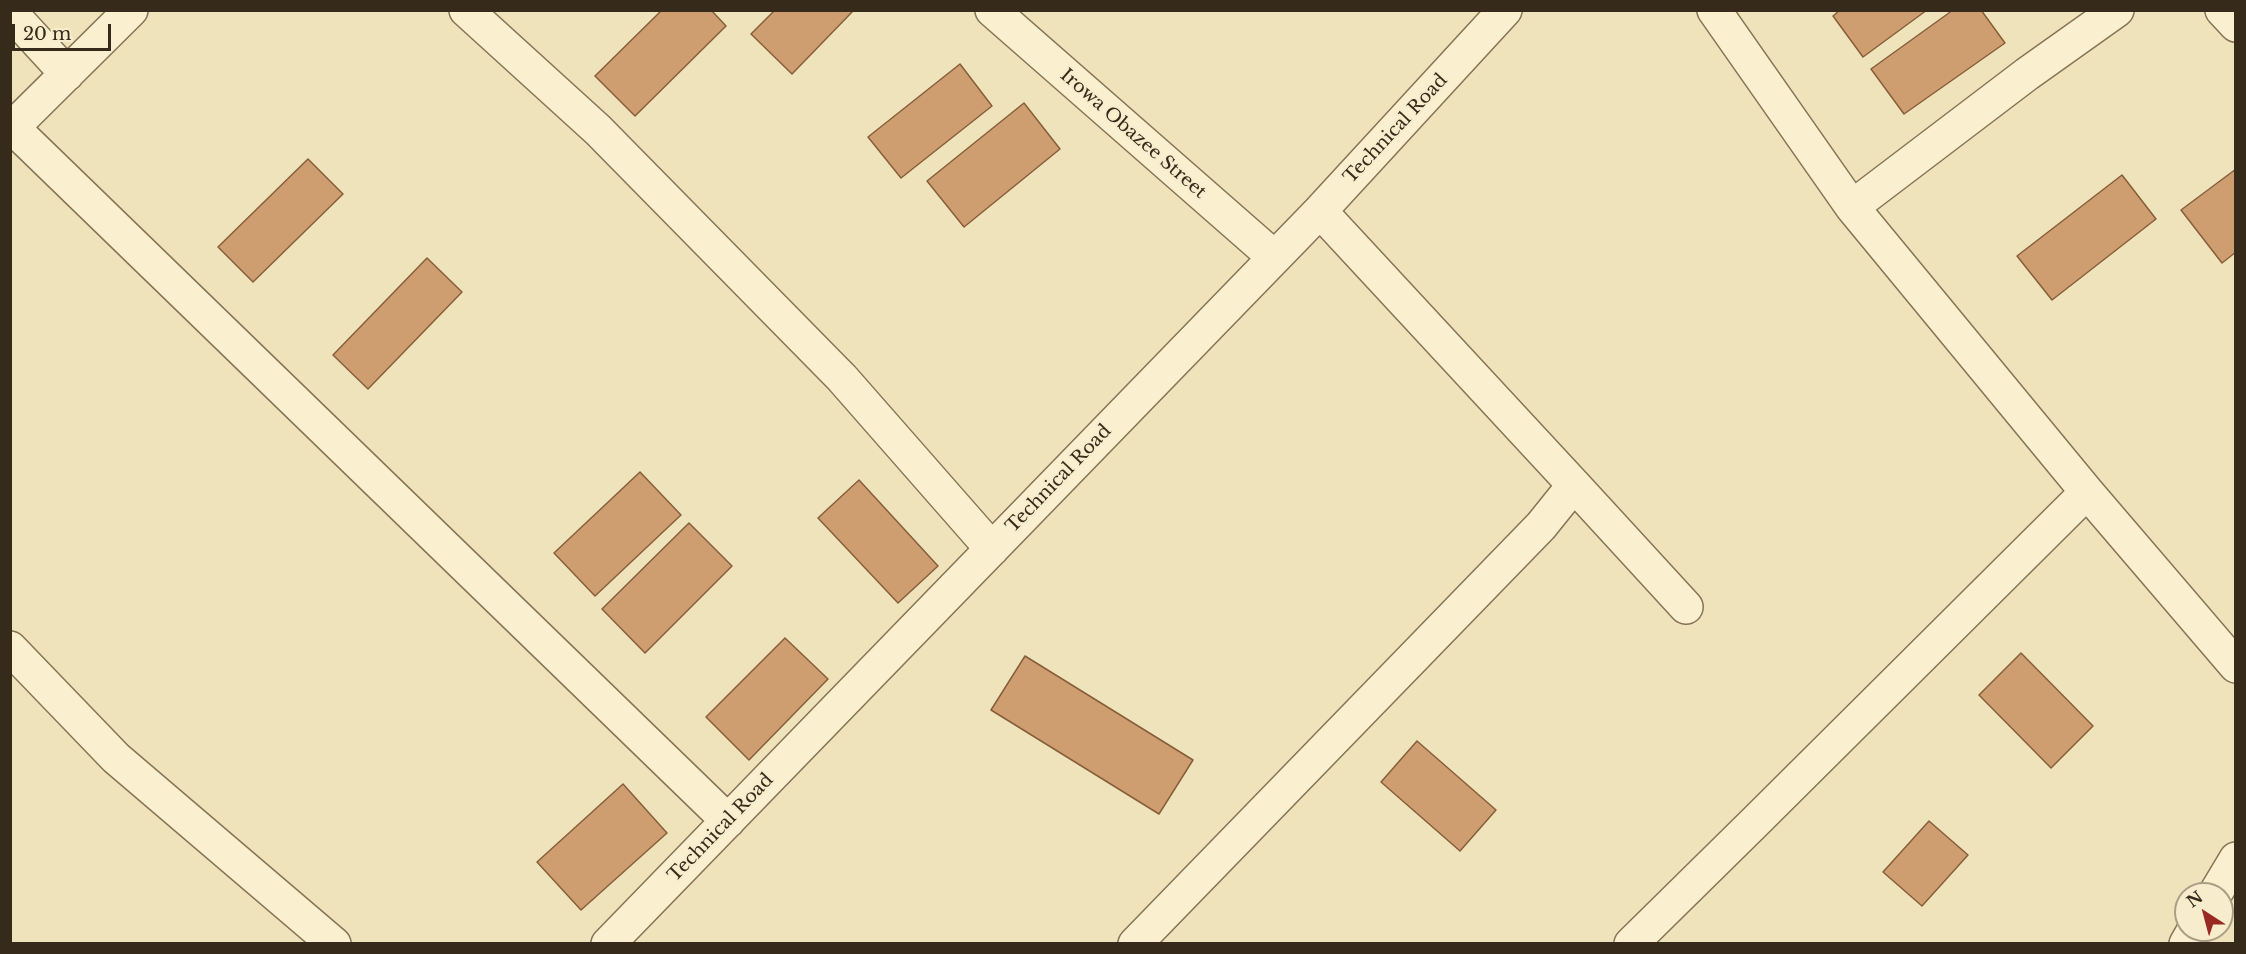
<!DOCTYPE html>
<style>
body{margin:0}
#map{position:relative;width:2246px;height:954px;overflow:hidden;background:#efe3bc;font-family:"Libre Baskerville",serif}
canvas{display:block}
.frame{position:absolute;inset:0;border:12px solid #362a1b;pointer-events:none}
.north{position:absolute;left:2174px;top:882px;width:60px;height:60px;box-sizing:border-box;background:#f7edcc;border:2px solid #aa9f85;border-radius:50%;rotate:324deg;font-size:16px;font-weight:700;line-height:24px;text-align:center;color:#362a1b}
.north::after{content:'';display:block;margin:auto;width:21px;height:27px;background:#992a23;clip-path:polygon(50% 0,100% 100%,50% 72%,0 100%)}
.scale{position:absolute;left:12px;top:24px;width:99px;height:27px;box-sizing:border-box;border:3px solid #362a1b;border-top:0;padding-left:8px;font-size:18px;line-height:21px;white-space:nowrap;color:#362a1b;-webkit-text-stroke:4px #f7edcc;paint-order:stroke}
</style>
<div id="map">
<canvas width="2246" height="954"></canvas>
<div class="frame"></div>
<div class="north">N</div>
<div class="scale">20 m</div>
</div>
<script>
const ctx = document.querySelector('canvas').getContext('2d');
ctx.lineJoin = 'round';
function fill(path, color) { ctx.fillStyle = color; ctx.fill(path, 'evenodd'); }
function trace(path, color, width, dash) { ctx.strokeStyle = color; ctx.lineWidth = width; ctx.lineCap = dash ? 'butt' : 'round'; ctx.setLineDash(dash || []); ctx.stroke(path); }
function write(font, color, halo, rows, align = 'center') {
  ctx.font = font + ' "Libre Baskerville",serif'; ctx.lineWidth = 4.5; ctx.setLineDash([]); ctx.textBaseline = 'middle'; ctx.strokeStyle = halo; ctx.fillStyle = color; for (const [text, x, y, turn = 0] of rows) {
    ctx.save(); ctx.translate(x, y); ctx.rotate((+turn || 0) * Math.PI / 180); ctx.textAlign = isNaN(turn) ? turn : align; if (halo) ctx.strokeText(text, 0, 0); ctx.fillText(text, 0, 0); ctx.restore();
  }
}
const building = new Path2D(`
 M662,10H711L726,26L635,116L595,76Z
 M775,10H854L792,74L751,34Z
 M1840,10H1927L1863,57L1833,16Z
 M1953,10H1981L2005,43L1904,114L1871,69Z
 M960,64L992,106L901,178L868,137Z
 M1024,103L1060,149L964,227L927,181Z
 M308,159L343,194L253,282L218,247Z
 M2236,169V252L2222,263L2181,210Z
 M2122,175L2156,219L2052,300L2017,256Z
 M427,258L462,292L368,389L333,355Z
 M640,472L681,515L595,596L554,553Z
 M859,480L938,566L898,603L818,518Z
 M689,523L732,566L645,653L602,609Z
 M785,638L828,679L749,760L706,717Z
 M2021,653L2093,726L2051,768L1979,695Z
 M1025,656L1193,760L1159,814L991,710Z
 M1417,741L1496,810L1460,851L1381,782Z
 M623,784L667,833L581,910L537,862Z
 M1929,821L1968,855L1922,906L1883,872Z`);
const minor = new Path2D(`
 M466,10L598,130L842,378L992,549
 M992,10L1274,257
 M1714,10L1852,207L2087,492L2236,666
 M2222,10L2236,25
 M10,12L67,74
 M13,128L728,821
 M10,130L131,10
 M1852,207L2027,74L2117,10
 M1574,485L1686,607
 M10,648L116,758L334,944
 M2215,894L2236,859
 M608,944L1320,211L1505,10
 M1135,944L1541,526L1574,485L1320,211
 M1631,944L1755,822L2087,492
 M2186,944L2194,930`);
const streetNames = [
 ["Technical Road",1396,129,-47],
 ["Irowa Obazee Street",1133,134,41],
 ["Technical Road",1059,479,-46],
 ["Technical Road",721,828,-46]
];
fill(building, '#cf9e70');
trace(building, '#875e3a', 1.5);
trace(minor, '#877355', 36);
trace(minor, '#faf0cf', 33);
write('18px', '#362a1b', '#f7edcc', streetNames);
</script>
